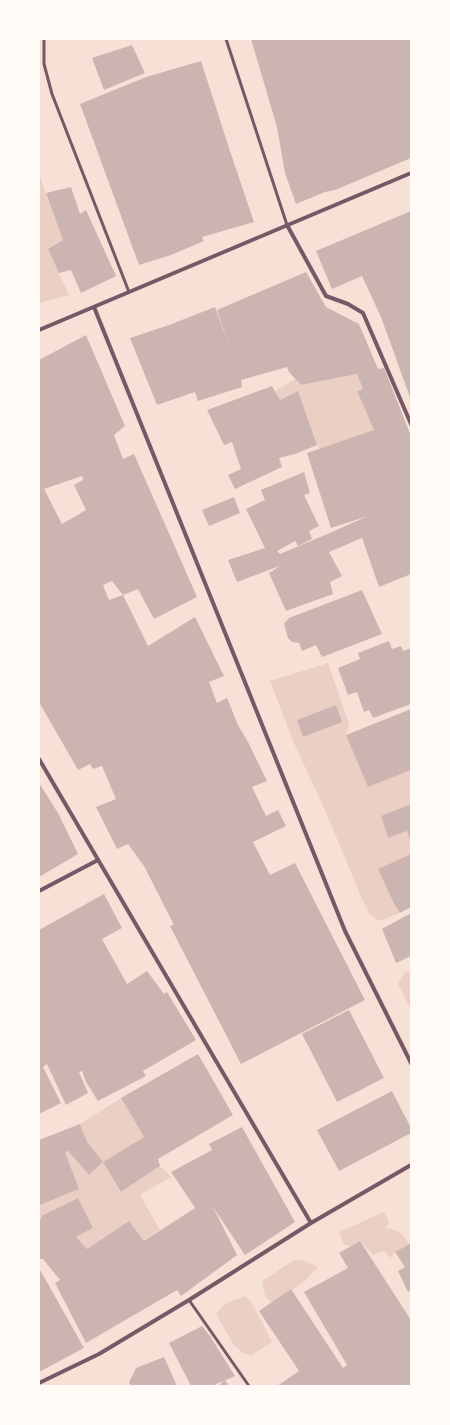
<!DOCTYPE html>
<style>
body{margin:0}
#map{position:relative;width:450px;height:1425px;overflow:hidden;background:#f7e1d7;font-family:Lora,serif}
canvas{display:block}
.frame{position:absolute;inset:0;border:40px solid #fffaf5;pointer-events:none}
</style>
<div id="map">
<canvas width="450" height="1425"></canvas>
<div class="frame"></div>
</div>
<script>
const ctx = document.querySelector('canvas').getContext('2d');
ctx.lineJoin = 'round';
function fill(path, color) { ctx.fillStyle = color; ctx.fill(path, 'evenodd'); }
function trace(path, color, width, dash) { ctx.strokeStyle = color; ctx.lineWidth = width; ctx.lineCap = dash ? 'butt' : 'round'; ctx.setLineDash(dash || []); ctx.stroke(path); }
const green = new Path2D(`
 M39,174L63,240L48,249L69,295L39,303Z
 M357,374L363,389L357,391L374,430L320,449L317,445L298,391L280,400L275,391L295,379L301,385Z
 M328,663L349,724L346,735L368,786L411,770V804L381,816L388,838L407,831L411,842V854L378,869L394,904L400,913L379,921L370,915L361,897L328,817L293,741L270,681Z
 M405,972H411V1010L398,984Z
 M121,1098L144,1137L103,1162L121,1192L160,1166L171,1177L140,1195L160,1230L144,1241L129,1221L87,1249L76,1237L93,1228L78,1198L41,1216L42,1218L39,1220V1203L40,1205L79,1189L65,1152L68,1151L89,1175L103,1163L87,1142L80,1124Z
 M384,1212L389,1222L386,1228C398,1230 403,1234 409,1244L395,1252L390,1258L384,1251L373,1255L360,1241L350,1247L344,1244L339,1232Z
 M294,1260H303L318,1267L305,1281L272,1303L265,1296L262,1281Z
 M246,1296L253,1305L272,1342L252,1355L244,1354L234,1345L216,1314C223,1303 234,1300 246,1296Z`);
const building = new Path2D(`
 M251,39H411V158L335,190L325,192L296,204L285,173L277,127Z
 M132,45L145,73L104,90L92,58Z
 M201,61L230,151L254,222L202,237L204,241L171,255L139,265L80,104L146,77Z
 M71,187L80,214L86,210L116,276L81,293L71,270L59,273L48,249L63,240L46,193Z
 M411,211V400L381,317L362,276L332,289L316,251Z
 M306,272L326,307L359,324L378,369L384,368L411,436V574L379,587L362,538L329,552L342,576L330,582L333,594L286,611L269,573L280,566L237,582L228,560L265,548L246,509L265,500L261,490L304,472L310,493L304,495L319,526L309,531L312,539L298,546L295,541L277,551L280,554L332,532L368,516L331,528L307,453L374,430L357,391L363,389L357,374L301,385L289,372L287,367L241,380L242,387L198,401L195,392L157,405L130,338L169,325L215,307L231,350L217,310Z
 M86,335L125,426L114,435L123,459L134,454L197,597L154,619L138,589L123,595L112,581L103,585L109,600L123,595L148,646L195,617L224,676L209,682L217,703L227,698L238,725L248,742L267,781L252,787L266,816L278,810L286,826L253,842L270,875L295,863L365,1000L241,1064L170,926L174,925L144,866L128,844L117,849L96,807L116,799L102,766L93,769L90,764L78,770L39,702V360ZM82,476L83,480L74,485L86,510L62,524L44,489Z
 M272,386L280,400L298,391L317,445L295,454L279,458L282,467L235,489L228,475L241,469L232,442L224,445L207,410Z
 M234,497L240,513L209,526L202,510Z
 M362,590L382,634L322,657L316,645L302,651L299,643L292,642L288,638L284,624L289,618Z
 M389,641L392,649L401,646L403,651L411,648V704L373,718L369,710L364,712L357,692L348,695L338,668L360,659L358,653Z
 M336,705L342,722L303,737L297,720Z
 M411,709V770L368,787L346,735Z
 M39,783L58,813L78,854L39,877Z
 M411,804V842L407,831L388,838L381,816Z
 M411,854V907L400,913L394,904L378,869Z
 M104,894L122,928L102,939L127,984L147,971L164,994L167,992L196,1040L143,1071L146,1076L98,1101L86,1082L82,1071L79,1072L88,1093L66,1105L47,1064L43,1067L61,1103L39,1114V930Z
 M411,913V956L396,963L382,929Z
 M349,1010L384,1078L337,1102L302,1034Z
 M198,1054L233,1115L158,1159L160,1166L121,1192L103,1162L89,1175L68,1151L65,1152L79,1189L40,1205L39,1140L80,1124L87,1142L103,1162L144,1137L121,1098Z
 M392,1091L411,1128V1133L339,1171L317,1130Z
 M242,1127L295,1222L245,1255L213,1207L237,1255L181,1296L177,1290L86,1343L55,1283L60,1280L43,1259H39V1220L42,1218L41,1216L78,1198L93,1228L76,1237L87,1249L129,1221L144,1241L195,1208L198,1212L171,1172L212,1150L209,1144Z
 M360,1241L411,1320V1386H277L299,1371L259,1311L291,1289L343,1368L347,1365L304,1292L348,1268L339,1253Z
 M411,1243V1290L408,1292L398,1271L405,1267L395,1252Z
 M39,1268L84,1348L39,1372Z
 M202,1326L210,1336L235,1376L212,1386H191L169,1343Z
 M164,1357L177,1386H131L129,1382L136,1368Z
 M225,1380L229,1386H218Z`);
const service = new Path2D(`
 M44,39V64L52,94L129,292
 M226,39L287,225
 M189,1300L249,1386`);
const minor = new Path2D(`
 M287,225L326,296L348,304L363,313L411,424
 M94,307L345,931L411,1063
 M39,330L411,173
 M39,759L311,1223
 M39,891L98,860
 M39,1383L99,1354L189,1300L311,1223L411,1165`);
fill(green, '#ebcfc5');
fill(building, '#ccb4b1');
trace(service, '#755966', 3);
trace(minor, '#755966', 4);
</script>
